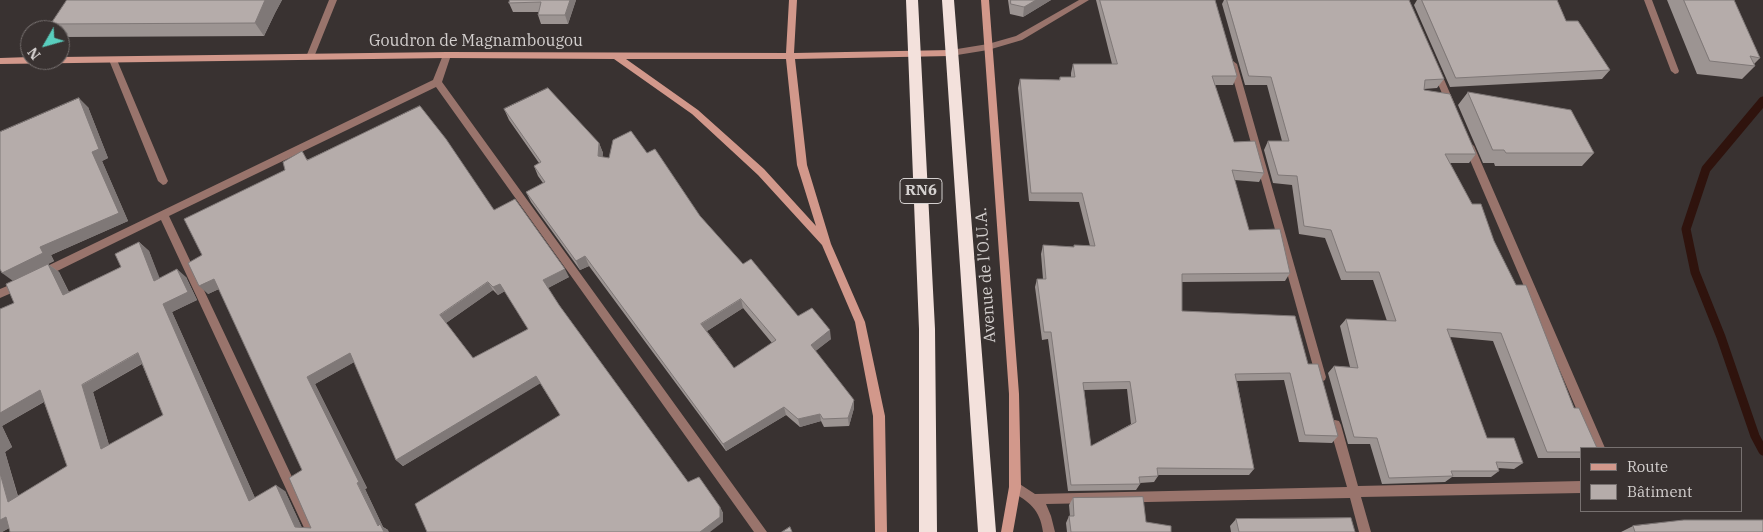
<!DOCTYPE html>
<meta charset="utf-8">
<style>
body{margin:0}
#map{position:relative;width:1763px;height:532px;overflow:hidden;background:#393231;font-family:"IBM Plex Serif",serif}
canvas{display:block}
.legend{position:absolute;left:1580px;top:447px;width:162px;height:65px;box-sizing:border-box;background:#393231;border:1px solid #777170;margin:0;padding:6px 9px;list-style:none;font-size:15px;color:#d4d0cf}
.legend li{display:flex;align-items:center;gap:10px;height:25px}
.legend b{width:25px;border:1px solid #777170}
.north{position:absolute;left:20px;top:20px;width:50px;height:50px;box-sizing:border-box;background:#393231;border:1px solid #777170;border-radius:50%;rotate:232deg;font-size:14px;font-weight:700;line-height:20px;text-align:center;color:#d4d0cf}
.north::after{content:'';display:block;margin:auto;width:18px;height:22px;background:#59cebe;clip-path:polygon(50% 0,100% 100%,50% 72%,0 100%)}
</style>
<div id="map">
<canvas width="1763" height="532"></canvas>
<ul class="legend">
<li><b style="height:6px;background:#d2988b"></b>Route</li>
<li><b style="height:14px;background:#b5acaa"></b>Bâtiment</li>
</ul>
<div class="north">N</div>
</div>
<script>
const ctx = document.querySelector('canvas').getContext('2d');
ctx.lineJoin = 'round';
function trace(path, color, width, dash) { ctx.strokeStyle = color; ctx.lineWidth = width; ctx.lineCap = dash ? 'butt' : 'round'; ctx.setLineDash(dash || []); ctx.stroke(path); }
function fill(path, color) { ctx.fillStyle = color; ctx.fill(path, 'evenodd'); }
function write(font, color, halo, rows, align = 'center') {
  ctx.font = font + ' "IBM Plex Serif",serif'; ctx.lineWidth = 5; ctx.setLineDash([]); ctx.textBaseline = 'middle'; ctx.strokeStyle = halo; ctx.fillStyle = color; for (const [text, x, y, turn = 0] of rows) {
    ctx.save(); ctx.translate(x, y); ctx.rotate((+turn || 0) * Math.PI / 180); ctx.textAlign = isNaN(turn) ? turn : align; if (halo) ctx.strokeText(text, 0, 0); ctx.fillText(text, 0, 0); ctx.restore();
  }
}
const stream = new Path2D(`
 M1763,101L1706,169L1686,229L1695,272L1721,337L1755,436L1763,451`);
const street = new Path2D(`
 M329,0H337L314,57L313,59H307L306,57Z
 M1079,0H1089L1022,40L988,50L951,56L947,53L951,50L988,44L1016,36Z
 M1644,0H1652L1679,71L1678,73L1675,74L1671,71Z
 M447,52L451,55L442,82L767,532H754L436,87L169,216L318,532H306L161,220L45,277H37L36,274L37,271L433,80L443,55Z
 M113,57L117,60L168,181L166,184L163,185L158,181L109,60Z
 M1233,61L1237,64L1326,377L1325,380L1321,382L1317,380L1316,377L1229,64Z
 M1436,67L1440,70L1455,105L1454,107H1448L1447,105L1432,70Z
 M1469,142L1474,146L1605,448H1593L1464,146Z
 M19,281L23,282L24,285L23,288L0,298V289Z
 M1335,420L1339,421L1341,425L1358,486L1582,481V493L1361,497L1371,532H1359L1350,498L1046,504L1051,516L1055,532H1043C1040,509 1029,502 1011,491L1009,487L1011,483L1015,481L1035,494L1347,487L1329,425L1331,421Z`);
const secondary = new Path2D(`
 M789,0H797L794,53L951,50L955,53L951,56L795,59L807,165L831,244L865,322L885,416L887,532H875L873,416L855,322L822,245L758,175L692,114L614,59L447,58L0,64V58L30,57V60H60V57L447,52L786,53ZM626,59H786L797,165L816,226L764,169L698,110Z
 M981,0H989L1019,394L1021,487L1013,532H1001L1009,487V394Z`);
const highway = new Path2D(`
 M906,0H918L935,329L937,532H919V329Z
 M942,0H954L996,532H978Z`);
const wall = new Path2D(`
 M67,0H282L275,13L264,36L64,37L60,33V30H57L51,24Z
 M510,0H576L568,24H541L538,15L539,12H513L509,3Z
 M1008,0H1051L1023,17L1010,14Z
 M1096,0H1215L1237,76L1233,85H1215L1234,142L1264,173L1259,182L1234,180L1249,230L1290,273L1285,281L1182,282V311L1308,364L1338,436L1332,443L1299,442L1284,380L1237,381L1254,469L1249,475H1158V476L1154,482L1140,483V484L1136,490L1068,491L1048,339L1042,340L1035,287L1037,279H1043L1041,254L1043,245L1074,247V245L1090,246L1079,202L1029,201L1018,88L1020,79L1059,80L1060,77H1071V73L1073,64H1112ZM1127,389L1131,424L1091,446L1084,390Z
 M1224,0H1409L1444,79L1437,88L1424,89V90L1476,154L1469,163H1450L1472,204L1494,241L1582,448V458H1538L1493,341L1450,337L1487,438L1523,463L1514,469L1498,468L1499,471L1491,477H1452L1445,482L1382,484L1370,444H1348L1328,373L1334,366L1350,367L1340,326L1346,319L1387,321L1373,280H1341L1325,238L1299,234L1292,185L1273,183L1264,150L1268,141H1282L1267,85H1245L1222,4Z
 M1417,0H1557L1566,21L1610,70L1602,79L1450,87L1414,5Z
 M1667,0H1734L1760,58L1754,64L1755,66L1742,79L1697,74Z
 M1468,92L1594,153L1582,166H1495L1494,163H1483L1458,105Z
 M88,107L108,158L102,161L128,221L51,255L54,261L48,264L59,272L69,292L121,267L139,242L149,251L159,278L186,277L197,300L172,312L255,498L285,491L302,528H311L302,470L219,289L208,294L202,255L308,159L494,210L569,277L548,288L559,305L688,482L720,507L723,513V522L560,415L540,383L403,466L396,460L354,362L315,384L367,488L365,489L383,527L388,530L9,528L2,532H0V309L14,303L13,281ZM493,290L498,295L505,291L528,329L473,358L446,323ZM142,364L163,415L109,445L93,392ZM44,402L67,466L18,496L5,452L12,447L2,426Z
 M504,109L599,143L603,153L602,157L609,158L647,153L700,216L743,264L798,316L831,339L815,351L854,408L849,426L824,427L821,421L800,427L786,415L726,451L589,266L580,270L531,202L526,192L543,183L538,176L534,166L539,163L509,120ZM743,308L772,343L734,368L707,331Z
 M1073,498L1146,522L1171,532H1067L1066,523L1069,516H1070L1069,505Z
 M1236,519L1355,532H1231L1230,526Z
 M1633,526L1763,532H1621Z`);
const shadedWall = new Path2D(`
 M265,0H282L275,13L264,36L255,23Z
 M570,0H576L568,24L565,15Z
 M1036,0H1051L1023,17L1024,7Z
 M79,98L88,107L108,158L102,161L128,221L51,255L54,261L48,264L59,272L74,303L13,281L2,273L40,247L92,152Z
 M599,143L603,153L602,166L598,156Z
 M139,242L149,251L164,289L154,281Z
 M585,256L589,266L580,270L576,261Z
 M177,269L186,277L197,300L172,312L259,507L249,501L163,304Z
 M565,269L569,277L548,288L543,280Z
 M214,279L223,287L208,294L199,286Z
 M488,282L493,290L446,323L440,315Z
 M500,284L505,291L498,295L493,287Z
 M741,299L743,308L704,333L701,324Z
 M830,330L831,339L812,354L811,345Z
 M138,353L148,360L93,392L112,455L101,449L82,385Z
 M350,353L358,360L315,384L367,488L365,489L383,527L388,530L389,532H384L378,526L307,377Z
 M536,376L541,383L403,466L396,460Z
 M40,390L52,397L2,426L12,447L5,452L21,508L8,502L0,473V413Z
 M854,400V408L849,426L848,418Z
 M784,407L786,415L726,451L723,444Z
 M820,414L821,421L800,427L798,419Z
 M276,485L285,491L304,532L295,527Z
 M720,507L723,513V522L710,532H700Z
 M6,517L19,523L2,532H0V520Z`);
const building = new Path2D(`
 M67,0H265L255,23L51,24Z
 M510,0H570L565,15H538L541,2L509,3Z
 M1011,0H1036L1024,7L1011,4Z
 M1100,0H1215L1237,76H1212L1234,142L1255,141L1264,173L1232,170L1249,230L1280,229L1290,273L1182,274V311L1295,316L1308,364H1318L1338,436L1305,435L1290,373L1235,374L1254,469L1157,468L1158,476L1139,477L1140,484L1071,485L1051,332H1044L1037,279H1046L1043,245L1074,247V245L1095,246L1082,193H1031L1020,79L1060,80V77H1075L1073,64H1117ZM1130,382L1136,422L1091,446L1083,383Z
 M1227,0H1409L1444,79L1425,80L1424,90L1450,94L1476,154H1445L1472,204H1481L1494,241L1516,285H1526L1574,408H1579L1597,448H1582V452H1547L1501,333L1447,329L1487,438H1514L1523,463L1496,462L1499,471H1451L1453,476L1389,478L1377,438L1354,437L1334,366L1358,368L1346,319L1396,321L1379,272H1346L1331,230L1304,226L1297,176L1278,175L1268,141H1289L1271,77L1249,76Z
 M1422,0H1557L1566,21H1578L1610,70L1456,78Z
 M1684,0H1734L1760,58L1750,56L1755,66L1710,61Z
 M548,88L599,143L598,156L609,158L613,140L631,131L647,153L655,149L700,216L743,264L751,259L798,316L812,308L830,330L811,345L854,400L848,418L823,419L820,414L798,419L784,407L723,444L585,256L576,261L526,192L545,182L534,166L541,162L504,109ZM741,299L776,340L734,368L701,324Z
 M1468,92L1571,110L1594,153H1506L1504,150H1493Z
 M79,98L99,149L92,152L119,213L40,247L43,253L2,273L0,269V132Z
 M420,106L446,139L494,210L515,199L565,269L543,280L559,305L688,482L699,477L720,507V517L700,532H427L415,504L560,415L536,376L396,460L350,353L307,377L359,482L357,483L378,526L380,524L384,532H10L6,517L0,520V473L8,502L67,466L40,390L0,413V309L14,303L6,284L48,264L63,295L121,267L115,254L139,242L154,281L177,269L188,292L163,304L249,501L276,485L295,527L311,528L289,478L302,470L214,279L199,286L188,263L202,255L184,219L285,170L283,162L302,151L307,160ZM488,282L493,287L500,284L528,329L473,358L440,315ZM138,353L163,415L101,449L82,385Z
 M1143,497L1146,522L1171,526V532H1071L1069,516H1074L1073,498Z
 M1351,518L1355,532H1239L1236,519Z
 M1684,520H1763V532H1635L1633,526Z
 M790,527L792,532H782Z`);
const shields = [
 [921,191,42]
];
const shieldNames = [
 ["RN6",921,191]
];
const streetNames = [
 ["Goudron de Magnambougou",476,41],
 ["Avenue de l'O.U.A.",986,275,-94]
];
trace(stream, '#2f130d', 9);
fill(street, '#99746c');
fill(secondary, '#d2988b');
fill(highway, '#f3e1dc');
fill(wall, '#9c9492');
fill(shadedWall, '#7f7877');
fill(building, '#b5acaa');
trace(building, '#7f7877', 1);
for (const [x, y, w] of shields) { const box = new Path2D(); box.roundRect(x - w / 2, y - 12.5, w, 25, 4); ctx.fillStyle = '#393231'; ctx.fill(box); trace(box, '#d4d0cf', 1); }
write('bold 15px', '#d4d0cf', null, shieldNames);
write('16px', '#d4d0cf', '#393231', streetNames);
</script>
